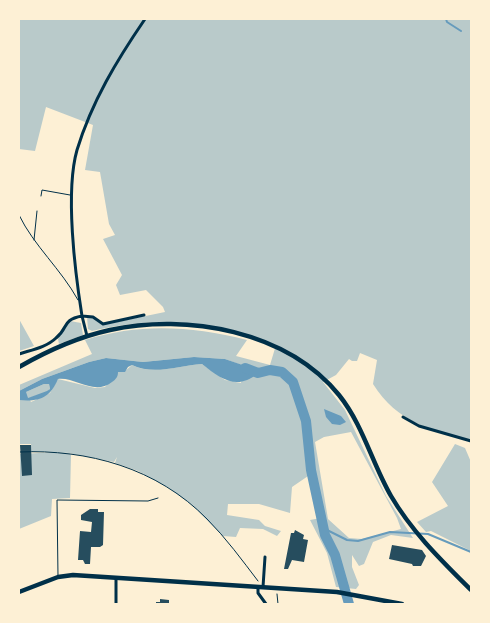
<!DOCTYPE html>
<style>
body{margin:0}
#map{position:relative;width:490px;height:623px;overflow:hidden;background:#fdf0d5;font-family:Bitter,serif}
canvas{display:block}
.frame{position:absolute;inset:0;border:20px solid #fdf0d5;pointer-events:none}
</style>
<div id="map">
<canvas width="490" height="623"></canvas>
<div class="frame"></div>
</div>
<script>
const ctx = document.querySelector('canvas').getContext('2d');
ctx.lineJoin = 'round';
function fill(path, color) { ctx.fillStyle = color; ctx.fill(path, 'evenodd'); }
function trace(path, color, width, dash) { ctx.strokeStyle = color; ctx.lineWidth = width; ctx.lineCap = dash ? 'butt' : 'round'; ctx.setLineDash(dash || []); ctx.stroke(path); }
const green = new Path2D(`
 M19,19H471V441C429,429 398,423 373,384L377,360L360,353L357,361H352L349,359L336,375L323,382L345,410L386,496L413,538L391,535L373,542L364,564L359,566L352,555V567L359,585L356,589L336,587L327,553L310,520L321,518L311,474L292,487L290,513L259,504H228L227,515L259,520L265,526L281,531L277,536L263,529L240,528L236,537L223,536L192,505L169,488L138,471L115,463L117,457L114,462L63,452L71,454L70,498L52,499L51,516L19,529V454L59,452H31V444H20L19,451V385L92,354L85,340C140,323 191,326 247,340L236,356L270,365L276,345C217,320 154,316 92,331L88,329L87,317L93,318L102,325L165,312L163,307L146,290L120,295L116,285L122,275L103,239L115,235L109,224L100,172L85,170L93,125L46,107L35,151L19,149ZM194,357L225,359L244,366L241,383L225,380L202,364C180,365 153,376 132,365L125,371L117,372L105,387L95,388L58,379L50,393L31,402L29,398L47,392L50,389L49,384H44L26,392V395L19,391L42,379L89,362L106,358L143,362ZM351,432L397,518L401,529L362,539L349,538L328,519L315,442L324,437Z
 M19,319L34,346L19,351Z
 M70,321L81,323L83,335L59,344L58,339Z
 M455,444L465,448L471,462V551L431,531L426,532L417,522L448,506L432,482Z`);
const water = new Path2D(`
 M194,357L225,359L257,370L258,373C237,391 221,379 202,364C180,365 154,376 132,365L128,367L125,372H118C118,377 116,379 112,382C94,396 76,377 58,379C50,398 39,402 19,400V391L42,379L89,362L106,358L143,362ZM44,384H49L50,389L47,391L28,398L26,392Z
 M324,409L341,416L346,422L340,425L332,424L326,417Z`);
const stream = new Path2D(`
 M446,19L447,22L461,31
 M323,528L347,540L358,541L390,532L428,534L471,552`);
const river = new Path2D(`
 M245,368L258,373L270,370L282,372L293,382L306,421L311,470L325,535L335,555L349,604`);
const building = new Path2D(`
 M20,445H31L32,475L22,476Z
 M90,509H98V512H104L103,545L100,547H91L90,564H85L83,560H78L80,531L91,532L92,522L81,520V515Z
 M295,530L304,535L303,539L308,540L304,562L292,560L288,569H284L291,533H294Z
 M392,545L422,550L426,556L421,566H413L412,564L389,559Z
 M160,599L169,600V604H156V602H160Z`);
const path = new Path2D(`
 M19,452C88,449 157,468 207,519C226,538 242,560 258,581
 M277,594L278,604`);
const service = new Path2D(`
 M41,196L42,190L70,195
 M19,215C34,246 61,269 78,300
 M34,240L37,211
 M58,576L57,500L148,501L158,498`);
const minor = new Path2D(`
 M144,315L103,324L93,317L82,316C75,272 65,192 77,150C92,101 117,60 145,19
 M19,354C31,350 47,347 56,338C69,328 61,320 82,316L87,336
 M403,417L419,426L471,441
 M116,578V604
 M258,587V593L266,604
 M263,587L265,557`);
const secondary = new Path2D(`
 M19,592L58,577L73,575L337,592L402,604`);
const primary = new Path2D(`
 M19,367C47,351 78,337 110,330C187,313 287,331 339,395C363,425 372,463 391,496C412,532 442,561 471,590`);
fill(green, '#b9caca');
fill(water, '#669bbc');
trace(stream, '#669bbc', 2);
trace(river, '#669bbc', 10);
fill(building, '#264d5e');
trace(path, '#003049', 1);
trace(service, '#003049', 1);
trace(minor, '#003049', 3);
trace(secondary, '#003049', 4.5);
trace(primary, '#003049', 4.5);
</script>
